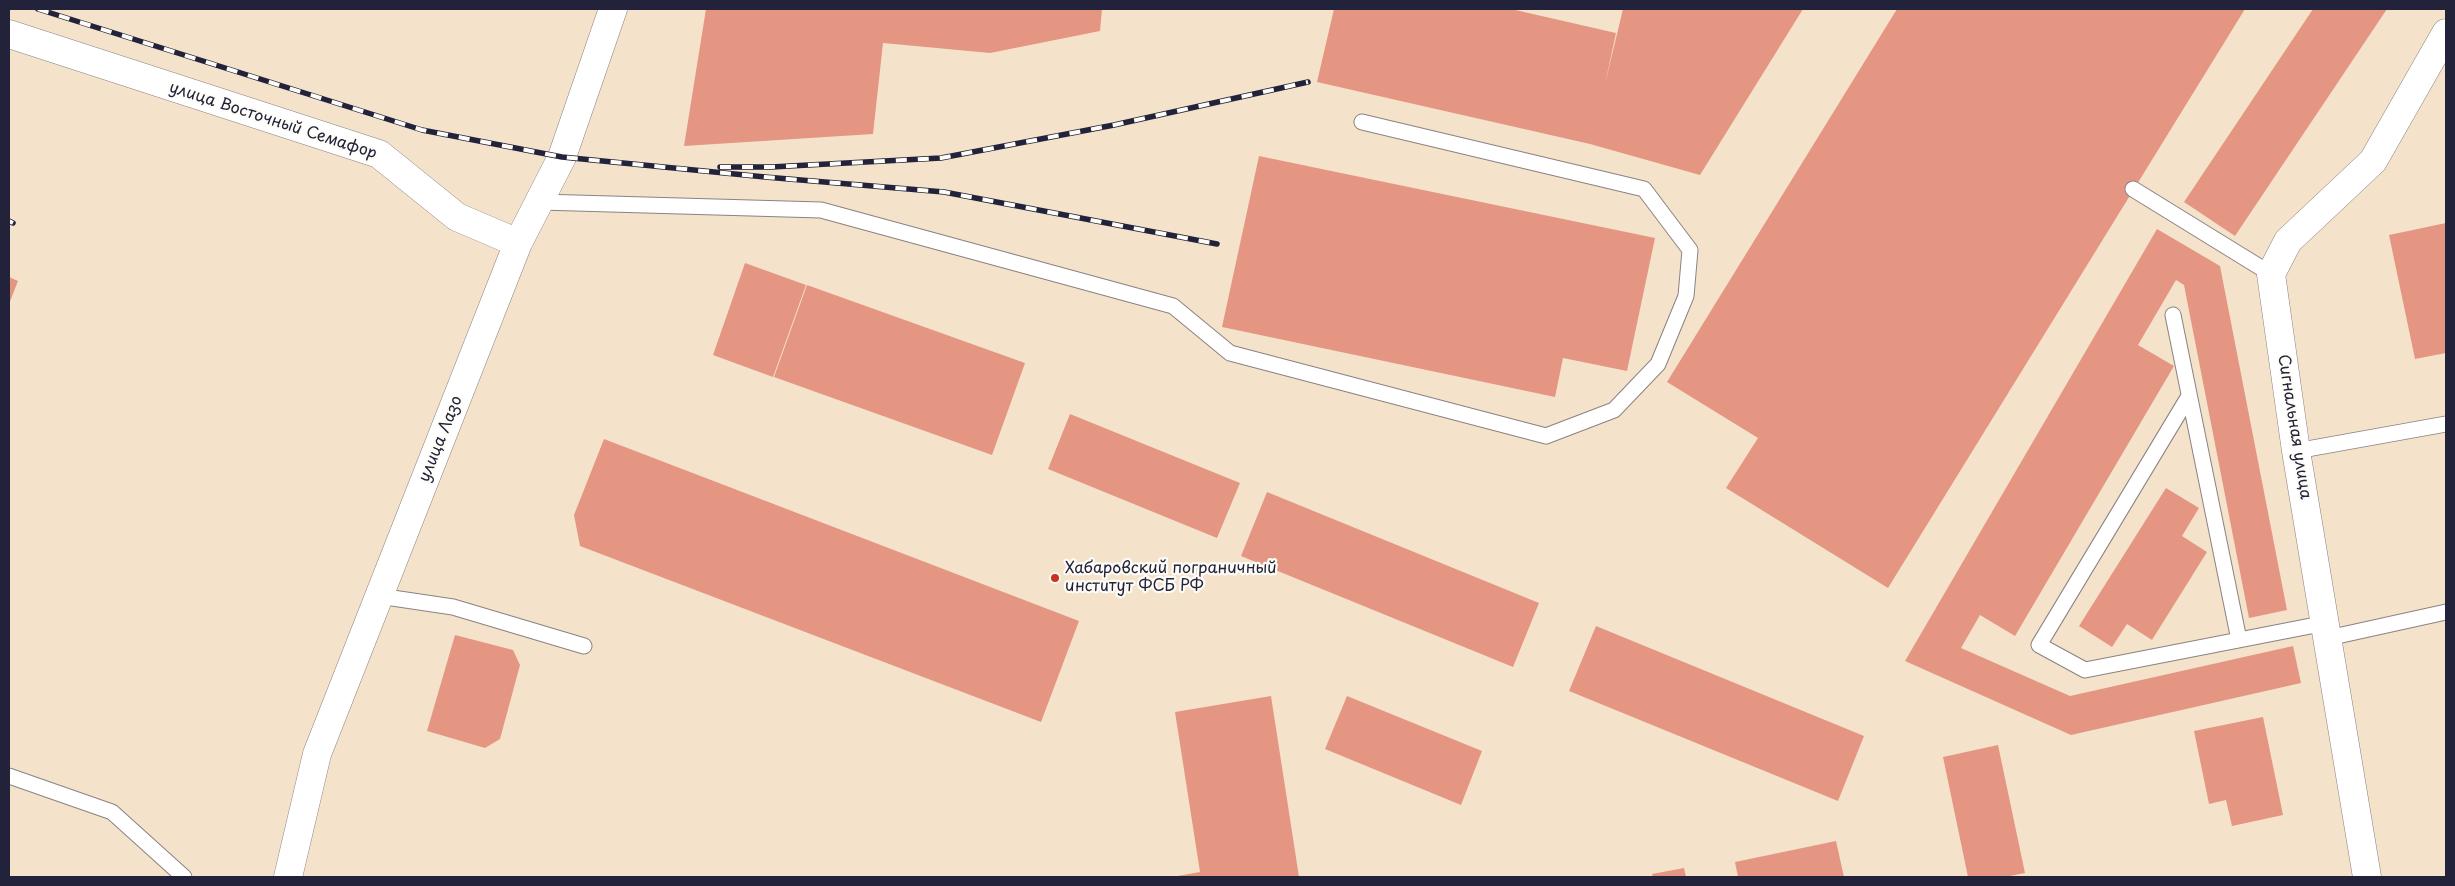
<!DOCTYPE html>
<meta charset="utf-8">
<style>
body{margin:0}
#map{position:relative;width:2455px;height:886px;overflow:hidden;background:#f4e3ca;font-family:"Playpen Sans",sans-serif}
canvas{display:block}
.frame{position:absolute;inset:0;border:10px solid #22223b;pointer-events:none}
</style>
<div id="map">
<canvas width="2455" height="886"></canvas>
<div class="frame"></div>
</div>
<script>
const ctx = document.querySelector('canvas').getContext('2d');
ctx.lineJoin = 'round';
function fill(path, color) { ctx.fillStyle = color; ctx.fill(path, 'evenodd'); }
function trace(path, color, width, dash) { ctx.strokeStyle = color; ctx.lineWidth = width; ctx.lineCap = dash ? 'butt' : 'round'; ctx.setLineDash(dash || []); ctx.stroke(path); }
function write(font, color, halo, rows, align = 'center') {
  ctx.font = font + ' "Playpen Sans",sans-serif'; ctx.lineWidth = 4.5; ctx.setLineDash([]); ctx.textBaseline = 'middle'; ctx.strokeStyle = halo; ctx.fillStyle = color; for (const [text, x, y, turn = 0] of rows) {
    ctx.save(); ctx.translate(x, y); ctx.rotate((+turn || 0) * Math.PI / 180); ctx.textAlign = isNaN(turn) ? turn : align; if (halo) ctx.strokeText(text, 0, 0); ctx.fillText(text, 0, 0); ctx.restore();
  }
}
const building = new Path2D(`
 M706,9H1102L1100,31L990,53L883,43L873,134L684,146Z
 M1334,9H1511L1616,33L1605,84L1623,9H1803L1700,175L1590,144L1317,82Z
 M1897,9H2245L1888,588L1726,488L1758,438L1667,382Z
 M2313,9H2387L2235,236L2184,202Z
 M1259,156L1655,238L1627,371L1563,358L1555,397L1222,327Z
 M2446,223V353L2415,359L2389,235Z
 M2157,229L2220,266L2287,610L2249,618L2184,285L2176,280L2138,345L2174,366L2015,636L1980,615L1961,648L2070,696L2293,646L2301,683L2071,735L1905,661Z
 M745,263L806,285L773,377L713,355Z
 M9,277L18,281L9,304Z
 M807,285L1025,363L992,455L774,377Z
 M1070,414L1240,483L1217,538L1048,469Z
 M604,439L1079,621L1041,722L580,546L574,515Z
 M2166,488L2199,508L2182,536L2207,552L2152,640L2127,624L2112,647L2079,626Z
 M1267,492L1539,603L1513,667L1241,556Z
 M1596,626L1864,736L1838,801L1569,691Z
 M455,635L513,650L520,665L500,739L485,748L427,731Z
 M1271,696L1299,877H1172L1200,872L1175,712Z
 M1347,696L1482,751L1461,805L1325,749Z
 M2263,717L2283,815L2232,826L2226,800L2209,804L2194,731Z
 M1998,745L2025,873L2005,877H1968L1943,757Z
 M1836,841L1844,877H1738L1735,862Z
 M1684,868L1686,877H1653L1652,874Z`);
const lane = new Path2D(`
 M2133,189L2271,274
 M540,202L821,210L1173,306L1230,353L1546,436L1614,410L1658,364L1686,296L1690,250L1644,189L1362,122
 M2173,315L2239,640
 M2189,396L2039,645L2085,670L2326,623
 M2296,451L2446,424
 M379,596L453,607L584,646
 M2328,638L2446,612
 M9,776L112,812L184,877`);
const street = new Path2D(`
 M9,34L379,154L457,217L518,243
 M288,877L317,754L518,243L562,157L613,9
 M2367,877L2296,451L2271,274L2288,241L2373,161L2446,33`);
const rail = new Path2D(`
 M38,9L422,130L562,157L765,177L944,192L1217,244
 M720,167H771L941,158L1114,125L1308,82
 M9,221L13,223`);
const markers = [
 [1055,578,5,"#c8321e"]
];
const streetNames = [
 ["улица Восточный Семафор",273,121,18],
 ["Сигнальная улица",2294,427,81],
 ["улица Лазо",441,439,-68]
];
const poiNames = [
 ["Хабаровский пограничный",1065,569],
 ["институт ФСБ РФ",1065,587]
];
fill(building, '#e59682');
trace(lane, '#8b8282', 17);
trace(street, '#8b8282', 29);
trace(lane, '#fff', 15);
trace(street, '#fff', 28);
trace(rail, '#22223b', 5.5);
trace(rail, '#fdfcf7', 4, [11]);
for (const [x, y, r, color] of markers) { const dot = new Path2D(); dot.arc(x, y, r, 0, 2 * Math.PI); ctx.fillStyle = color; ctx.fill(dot); trace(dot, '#fdfcf7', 2); }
write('16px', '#22223b', '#fdfcf7', streetNames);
write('16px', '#22223b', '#fdfcf7', poiNames, 'left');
</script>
